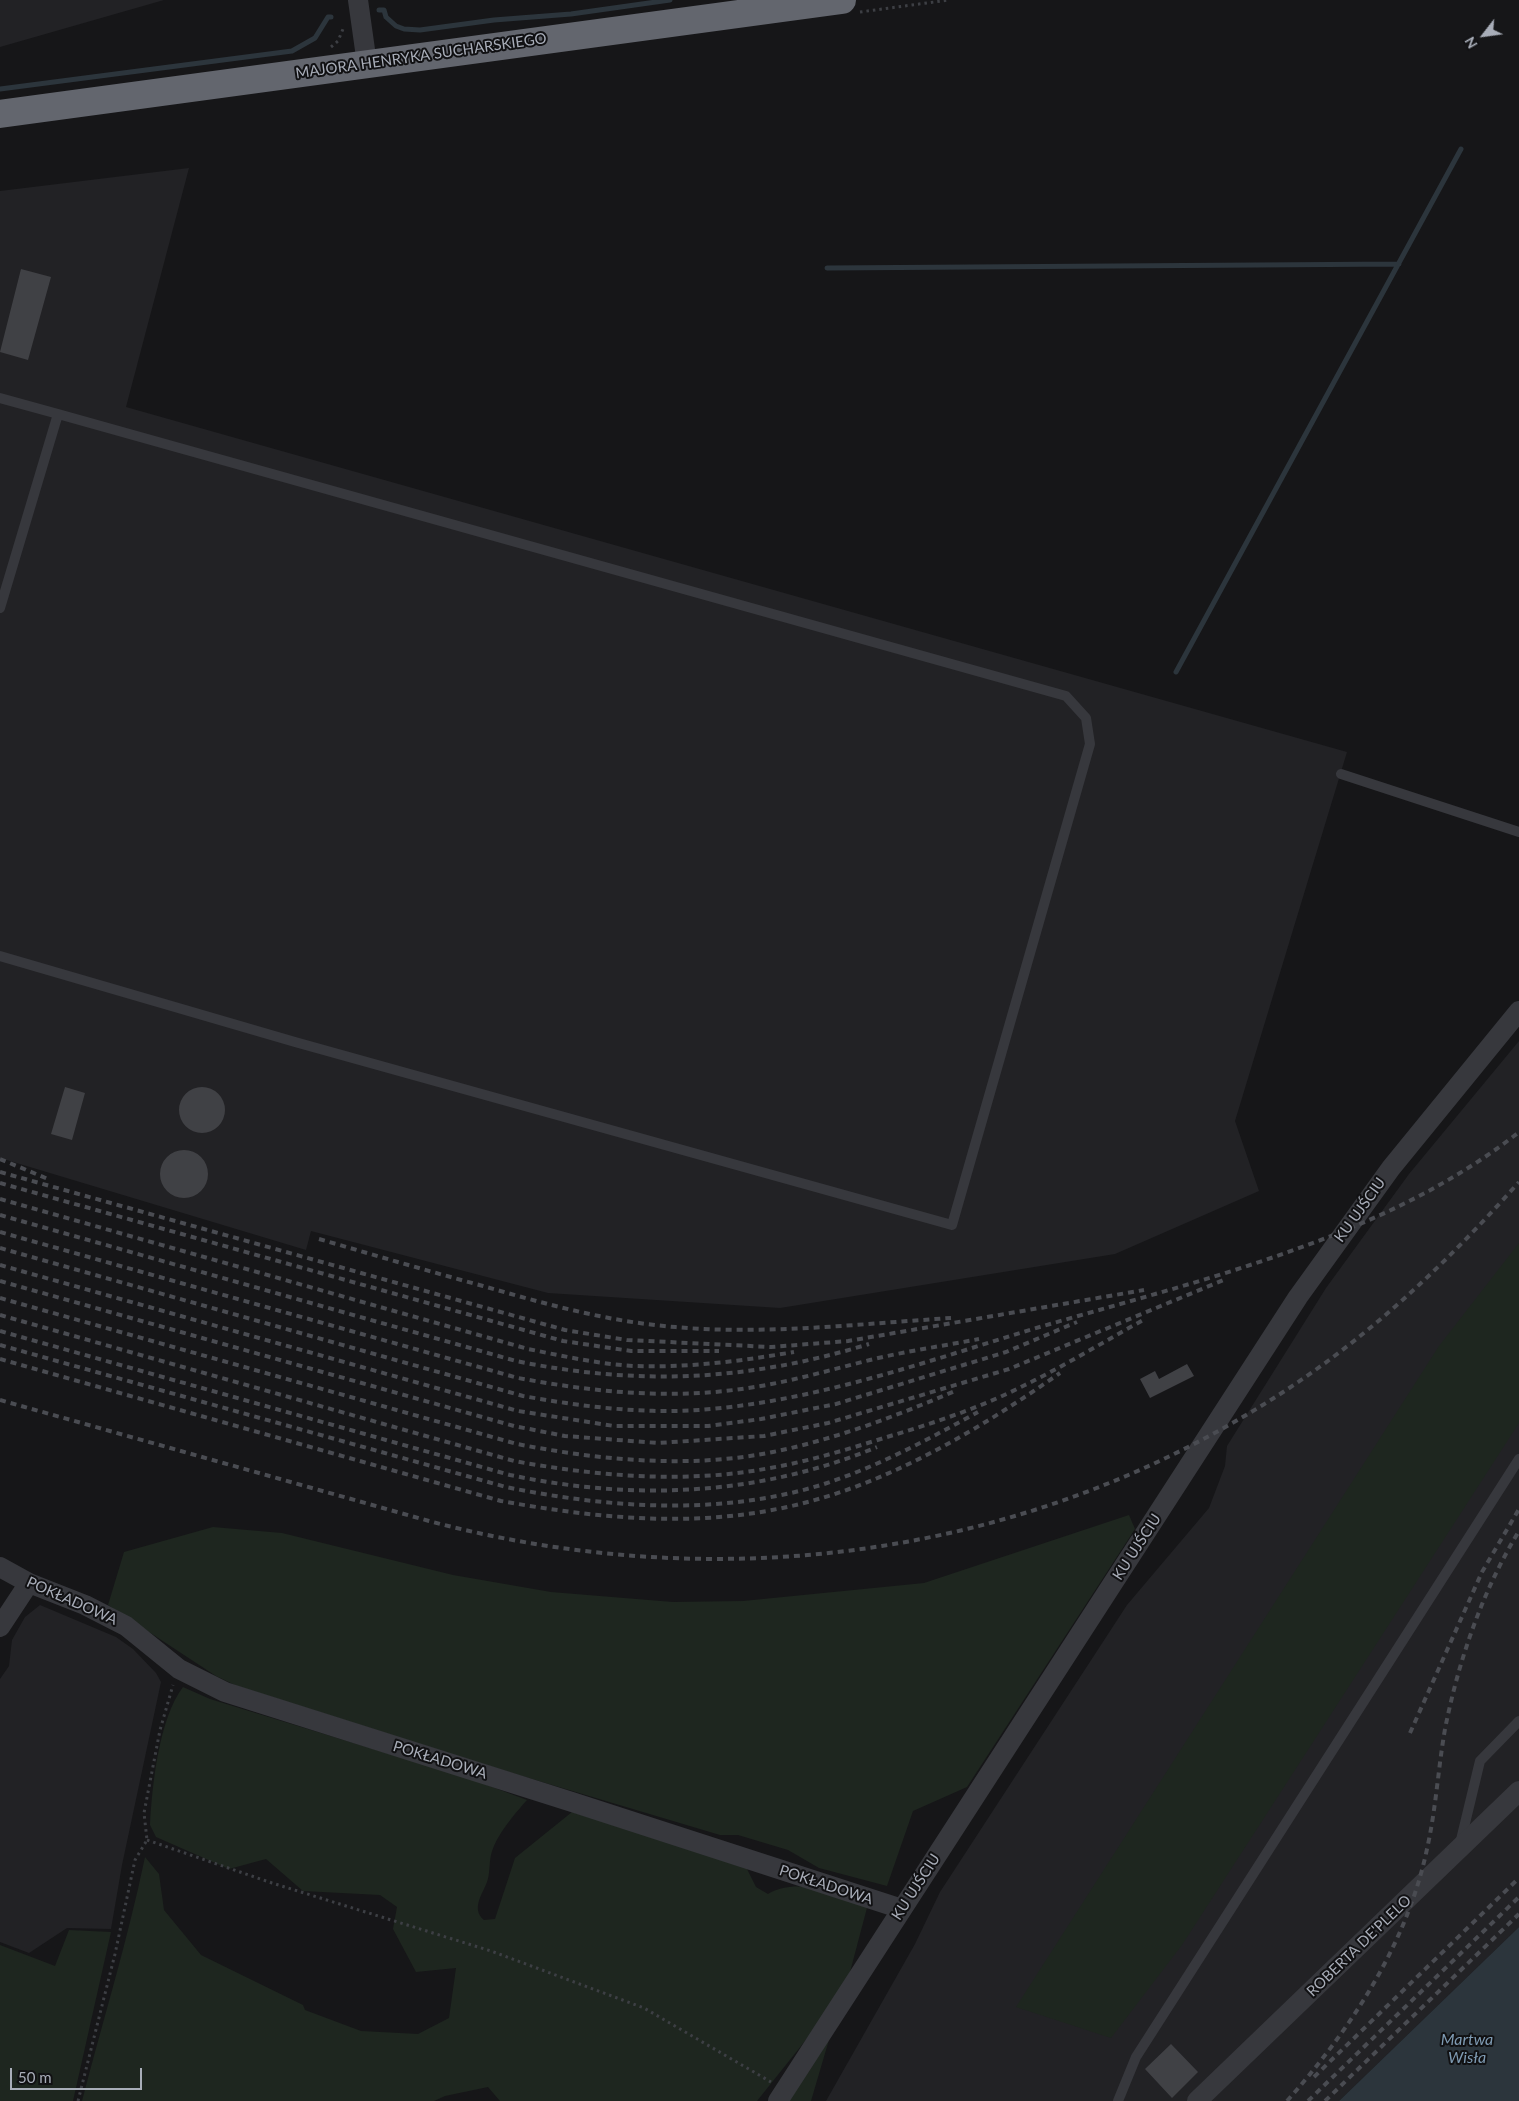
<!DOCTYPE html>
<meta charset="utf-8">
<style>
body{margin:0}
#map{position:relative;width:1519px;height:2101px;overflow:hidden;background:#161618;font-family:Lato,sans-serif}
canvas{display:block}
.north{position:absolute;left:1459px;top:10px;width:50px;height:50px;-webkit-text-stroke:4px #111113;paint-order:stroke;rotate:240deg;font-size:14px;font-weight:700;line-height:20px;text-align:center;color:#a8adb8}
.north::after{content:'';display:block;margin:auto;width:18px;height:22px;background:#a8adb8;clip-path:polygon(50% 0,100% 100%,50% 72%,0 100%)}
.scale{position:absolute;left:10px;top:2068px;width:132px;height:22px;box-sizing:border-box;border:2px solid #a8adb8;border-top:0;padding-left:6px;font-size:15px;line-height:18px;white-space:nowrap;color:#a8adb8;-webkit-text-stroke:4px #111113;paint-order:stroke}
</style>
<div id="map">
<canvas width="1519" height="2101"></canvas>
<div class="north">N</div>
<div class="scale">50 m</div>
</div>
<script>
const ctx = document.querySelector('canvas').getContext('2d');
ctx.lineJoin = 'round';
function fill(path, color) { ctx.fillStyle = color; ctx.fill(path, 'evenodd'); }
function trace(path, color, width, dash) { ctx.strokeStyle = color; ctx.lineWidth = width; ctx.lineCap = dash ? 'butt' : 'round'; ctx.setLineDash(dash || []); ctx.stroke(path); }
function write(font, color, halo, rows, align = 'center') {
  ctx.font = font + ' Lato,sans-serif'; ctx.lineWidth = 4; ctx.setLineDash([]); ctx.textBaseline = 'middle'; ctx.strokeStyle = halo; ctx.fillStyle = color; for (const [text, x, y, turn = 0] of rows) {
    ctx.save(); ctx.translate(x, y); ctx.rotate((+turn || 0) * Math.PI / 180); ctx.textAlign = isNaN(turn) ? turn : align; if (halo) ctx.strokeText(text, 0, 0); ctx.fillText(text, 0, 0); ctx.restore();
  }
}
const built = new Path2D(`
 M0,0H164L0,47Z
 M189,168L126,407L1347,752L1235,1121L1259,1191L1115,1254L780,1308L548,1293L311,1231L306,1250L0,1158V191Z
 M1519,1041V1927L1339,2101H826L915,1944L940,1892L1127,1605L1209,1508L1225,1466L1227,1446L1326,1288L1409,1174Z
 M40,1605L116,1637L133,1649L156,1673L161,1682L122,1865L111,1929L67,1928L29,1953L0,1942V1679L9,1666L12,1640L25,1617Z`);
const green = new Path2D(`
 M1519,1243V1423L1182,1945L1111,2038L1016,2007L1439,1346Z
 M1129,1515L1135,1529L967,1787L913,1811L887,1886L819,1868L788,1850L738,1835H720L512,1773L237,1686L216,1676L108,1605L124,1552L213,1527L282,1533L453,1575L551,1592L673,1602L743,1601L924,1583Z
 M183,1687L210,1699L471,1779L527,1800C514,1815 496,1835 491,1855C489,1864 490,1874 487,1882C482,1895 471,1909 484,1920L495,1919L515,1858L572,1812L745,1865L756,1887L768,1894C798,1876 838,1895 868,1904L845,1991L757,2101H500L488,2087L445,2096L434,2101H82C103,2020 128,1939 145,1857L159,1874L164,1910L201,1955L303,2005L305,2010L361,2031L418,2034L449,2018L456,1968L416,1972L393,1929L397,1907L380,1895L303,1891L266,1859L229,1869L156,1837L150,1825C152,1786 159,1718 183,1687Z
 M69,1930L111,1932L73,2101H0V1945L55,1966Z
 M831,2033L811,2101H784Z`);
const water = new Path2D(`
 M1519,1927V2101H1339Z`);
const stream = new Path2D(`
 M379,10H384L386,17L396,26L404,29L420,30L494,20L571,14L670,0
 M0,89L292,51L315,38L328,17H331
 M827,268L1399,264
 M1176,672L1461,149`);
const building = new Path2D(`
 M21,269L51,277L28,360L0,352Z
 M179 1110a23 23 0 1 1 46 0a23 23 0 1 1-46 0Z
 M65,1087L85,1093L72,1140L51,1134Z
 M160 1174a24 24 0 1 1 48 0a24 24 0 1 1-48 0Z
 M1187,1364L1194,1376L1150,1398L1140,1379L1155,1371L1159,1379Z
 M1171,2044L1198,2072L1172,2098L1145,2069Z`);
const path = new Path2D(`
 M860,12L949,0
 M331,47L338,41L343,29
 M147,1840L272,1883L491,1951L644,2008L771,2082
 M78,2101L115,1954L135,1860L147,1840L144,1813L160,1730L173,1685`);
const lane = new Path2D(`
 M0,398L58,414L0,608
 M1341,774L1519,832
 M0,956L295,1042L952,1225L1090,744L1086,718L1066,696L58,414
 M1460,1844L1480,1761L1519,1721
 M1118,2101L1136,2057L1519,1459`);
const street = new Path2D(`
 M358,0L367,64
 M0,1567L29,1583L85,1605L126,1626L179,1669L225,1692L572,1802L902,1909
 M0,1627L29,1583
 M778,2101L1298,1297L1391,1168L1519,1011
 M1197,2101L1519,1791`);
const highway = new Path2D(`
 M0,114L842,0`);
const rail = new Path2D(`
 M0,1159L48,1179
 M0,1172L565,1330L627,1340L771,1347L848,1341L1144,1290
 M0,1183L563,1341L631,1351H719
 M0,1199L528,1349C563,1356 598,1364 634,1366C688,1368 741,1361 794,1352
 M0,1215L516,1361C639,1386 749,1381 869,1344
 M0,1232L518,1378C594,1392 671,1400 748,1388C790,1382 830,1370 870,1360C906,1351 943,1346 979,1339
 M319,1239C374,1255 428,1271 483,1286C542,1303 602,1320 664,1326C759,1336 856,1324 951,1318
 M0,1248L523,1396C585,1407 648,1415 711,1409C822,1399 928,1361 1033,1329C1196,1281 1384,1239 1519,1132
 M0,1265L518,1411L614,1426H708L761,1419L836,1404L1006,1352L1077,1322
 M0,1281L514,1426L565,1436L658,1443L764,1436L828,1423L1009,1369L1226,1279
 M0,1298L517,1444C599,1460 689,1469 773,1452C836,1439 896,1416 955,1391
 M0,1315L514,1461C597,1476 686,1484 770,1468C810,1461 849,1449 887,1437C934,1423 982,1407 1025,1385C1066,1365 1105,1341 1145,1319
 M0,1331L510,1475C634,1501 759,1496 877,1447
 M0,1345L506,1487C608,1508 719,1516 821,1485C877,1467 927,1440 978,1412
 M0,1359L501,1501C590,1517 683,1527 772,1510C877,1491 974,1433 1060,1373
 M0,1400L429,1521C729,1601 1047,1555 1304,1378C1385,1322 1454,1255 1519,1182
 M1410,1733L1482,1572L1519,1509
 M1314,2077L1519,1878
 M1287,2101C1351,2029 1407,1944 1427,1849C1436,1809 1438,1769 1445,1729C1459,1659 1482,1592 1519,1531
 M1308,2101L1519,1897
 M1325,2101L1519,1914`);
const streetNames = [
 ["MAJORA HENRYKA SUCHARSKIEGO",421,56,-8],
 ["KU UJŚCIU",1360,1210,-54],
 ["KU UJŚCIU",1137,1547,-57],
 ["POKŁADOWA",72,1601,24],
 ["POKŁADOWA",440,1760,17],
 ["POKŁADOWA",826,1885,18],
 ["KU UJŚCIU",916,1887,-57],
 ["ROBERTA DE'PLELO",1359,1946,-44]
];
const waterNames = [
 ["Martwa",1467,2040],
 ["Wisła",1467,2058]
];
fill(built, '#222225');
fill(green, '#1e261f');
fill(water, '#2c353c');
trace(stream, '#2c353c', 5);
fill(building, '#404145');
trace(path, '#3d3f44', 3, [2.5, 4]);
trace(lane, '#37383d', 10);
trace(street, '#37383d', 20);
trace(highway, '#63666e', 28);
trace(rail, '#4a4c52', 4, [6, 5]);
write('15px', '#a8adb8', '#111113', streetNames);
write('italic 16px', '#7f9bb3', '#111113', waterNames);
</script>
